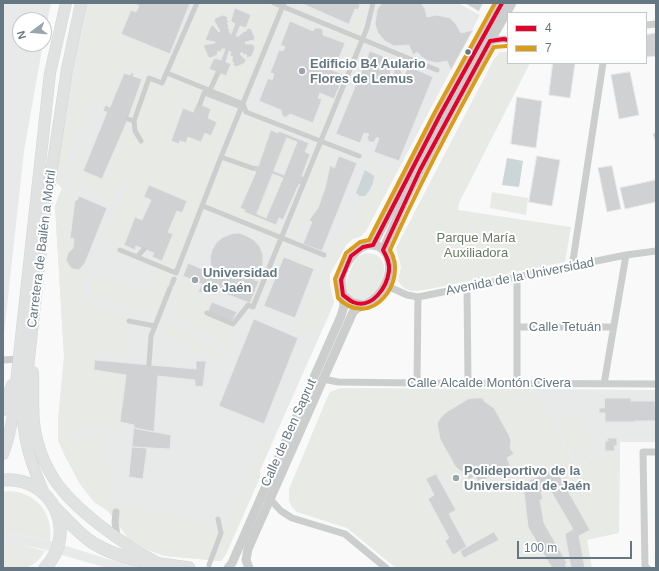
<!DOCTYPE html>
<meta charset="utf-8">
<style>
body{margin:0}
#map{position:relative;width:659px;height:571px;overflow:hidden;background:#f9f9f9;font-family:Helvetica,sans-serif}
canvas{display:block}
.frame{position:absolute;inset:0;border:4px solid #657782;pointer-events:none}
.legend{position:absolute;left:507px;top:12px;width:140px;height:52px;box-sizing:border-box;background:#fff;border:1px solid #c1c9cd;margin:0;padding:5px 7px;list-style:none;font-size:12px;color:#657782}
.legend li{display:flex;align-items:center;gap:8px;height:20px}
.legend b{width:20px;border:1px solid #c1c9cd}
.north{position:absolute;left:12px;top:12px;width:40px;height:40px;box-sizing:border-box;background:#fff;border:1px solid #c1c9cd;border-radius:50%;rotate:254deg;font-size:11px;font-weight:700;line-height:16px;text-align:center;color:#657782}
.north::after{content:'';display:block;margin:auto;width:14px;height:18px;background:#99a4ac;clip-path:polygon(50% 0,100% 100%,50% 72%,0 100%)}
.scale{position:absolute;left:517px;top:541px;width:115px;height:18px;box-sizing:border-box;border:2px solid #657782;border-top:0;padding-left:5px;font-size:12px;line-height:14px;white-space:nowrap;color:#657782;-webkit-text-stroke:3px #fff;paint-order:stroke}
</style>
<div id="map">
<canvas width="659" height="571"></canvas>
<div class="frame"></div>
<ul class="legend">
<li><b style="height:5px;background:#e4002b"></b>4</li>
<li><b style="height:5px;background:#da9d1a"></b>7</li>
</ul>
<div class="north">N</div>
<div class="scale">100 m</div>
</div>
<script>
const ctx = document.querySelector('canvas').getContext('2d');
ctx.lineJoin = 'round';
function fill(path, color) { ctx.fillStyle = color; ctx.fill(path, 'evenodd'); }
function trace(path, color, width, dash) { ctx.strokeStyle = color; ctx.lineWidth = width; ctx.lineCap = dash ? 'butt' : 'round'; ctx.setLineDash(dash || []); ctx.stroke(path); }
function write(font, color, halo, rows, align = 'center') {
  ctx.font = font + ' Helvetica,sans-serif'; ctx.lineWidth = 4; ctx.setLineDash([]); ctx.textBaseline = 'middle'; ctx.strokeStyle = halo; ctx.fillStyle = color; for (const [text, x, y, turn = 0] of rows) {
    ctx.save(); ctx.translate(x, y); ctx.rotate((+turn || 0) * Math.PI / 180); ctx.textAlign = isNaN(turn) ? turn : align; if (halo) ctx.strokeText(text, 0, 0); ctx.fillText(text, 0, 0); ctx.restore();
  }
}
const built = new Path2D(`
 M3,3H51L44,38V20H20V44H43L24,151L3,343Z
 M85,3H458L480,15L366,231L360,237L353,239L347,244L330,274V285L334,302L332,308L260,470V477L226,554L221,561L165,556L148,550L128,538L108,511L94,502L80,484L64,454L58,440V421L64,357L55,206L62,188L53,180Z
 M532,389L655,390L656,442H620V456H594L577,466Z
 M3,533L30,537L50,541L108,559L142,568H107L38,548L3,543Z`);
const green = new Path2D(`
 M90,3H133L121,34L176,59L200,3H264L278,9L240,101L207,88L193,112L183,109L171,140L179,144L180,141L186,143L188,137L201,142L205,133L211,136L208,118L213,105L263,125L262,127L271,130L258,166L253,165L251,170L256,172L240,207L245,210V213L264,220L265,217L257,214L287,138L297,142L265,220L276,225L279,218L284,219L299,184L300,185L310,154L313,156L282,235L202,202L157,311L97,300L91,296L96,273L143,290C152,289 157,283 157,274L173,234L169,232L177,211L182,213L187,201L149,185L144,197L150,200L142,220L135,218L122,249L104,241L129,184L122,182L115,200L70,179L69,176L78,148L87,151L80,172L103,180L142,80L145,82L141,97L147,95L152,82L164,88L176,65L170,63L149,72L127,64L110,104L90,99L60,182C68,194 72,187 68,205L75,200L70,238L74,239L73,248L68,253L66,260C70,267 71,269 79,270L84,266L86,269L82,293V306L130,313L125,356L96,353L94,370L126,375L120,422L113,428H72V438H97L102,443L99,463L115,466C114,478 107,508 120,514L121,509L170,512L223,534L262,442L271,446L260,470V477L226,554L221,561L165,556L148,550L128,538L108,511L94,502L80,484L64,454L58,440V421L64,357L55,206L62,188L53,180L72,98Z
 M290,14L314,24L312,26L308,24L305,26L288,18Z
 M356,14L364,17L365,24L360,34L349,30Z
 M334,32L359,40L344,75L340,73L349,45L345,43L346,41L332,36Z
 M500,52H508V63H530L459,203L458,210L571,227L565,262L424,290C412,291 406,293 398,281L401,267L396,248L494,59Z
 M328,100L333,102L320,135L292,123L293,119L313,126L314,124H318Z
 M322,149L329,153L325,188L320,203L291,238L288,236Z
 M367,166L385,173L397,170L366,230C359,236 351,237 346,244C342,248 338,255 336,260C327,278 327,282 332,302L318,336L298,327L308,301L337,238L358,219L364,203L373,193L376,176L366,168Z
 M492,192L528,198L526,215L490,208Z
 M281,250L317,263L313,268L284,257L270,293L265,289Z
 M367,253C403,254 374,313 354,299C349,296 346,292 346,287C345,281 353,263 357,258C360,255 363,254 367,253Z
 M182,280L198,286L195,294L209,297L204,313L237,327L226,346L190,323L170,313Z
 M164,321L187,331L223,356L224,359L206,358V352L187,350V344L176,343V338L165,336L166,331H160Z
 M340,388L532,389L577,466L594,456H620L619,533L587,540L592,568H396L347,528L297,512L292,507L289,501V489L327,398L330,392Z
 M577,411L598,450L578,461L558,422Z
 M9,491C36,492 54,514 50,541L30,537L3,533V492Z
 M3,543L25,546L45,551C32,571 25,568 3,568Z`);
const water = new Path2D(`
 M507,158L523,161L519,187L502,185Z
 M365,170L374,176C373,185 371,189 365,196H360L356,193Z`);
const building = new Path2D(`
 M134,3H190L170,54L121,34L131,10L136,12L139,6Z
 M301,3H357L360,5L358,10L355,9L349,24Z
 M382,3H421L425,9L427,17L437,15L450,18L456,24L461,33L473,30L451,70L447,61L437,63L428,61L422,57L417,52L413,55L409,45L394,46L385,41L378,33L375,24L377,10Z
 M465,3H483L479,11Z
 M235,8L251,15L246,28L240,26L236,36H239L240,34H242L243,31L245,32L248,28L251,29L255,38L254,40L245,42L246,44H253L255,48L252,56L247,58L246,54L243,55L242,52L240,54L246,60L245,63L236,67L233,65L234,63L232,62V59L233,57L230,56L231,52L229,51L226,62L231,64L226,76L209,69L214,58L221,60L225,49H222L221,52L218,51L217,55L211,58L208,57L204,47V45L215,43V42L205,40L211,26L213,25L219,32L220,31L214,21L215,18L223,15L228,17L227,20L229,21L227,24L229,25L228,28L229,29L230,33L231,34L235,24L231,21Z
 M290,21L313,31L315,28H320L323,30V35L345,43L336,66L332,65L330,69L344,75L334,99L320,93L318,98L322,99L313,123L290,114L286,117H284L282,115L281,110L259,101L268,78L272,80L274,74L270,73L279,50L283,51L285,47L281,45Z
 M656,33V56L646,57V35Z
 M370,51L395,61L390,73L393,74L394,70L399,69L402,72L400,77L403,79L408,66L433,77L399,161L374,152L379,138H376L374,142H369L367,138L369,134L364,133L360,143L336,134Z
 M553,63H575L570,98L549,95Z
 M132,72L134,74L133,76L142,79L128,119L102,179L83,171L107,112L103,111L105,105L110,107L124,73L130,75Z
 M630,72L639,115L619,119L611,75Z
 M517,97L542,101L536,148L511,144Z
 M197,103L211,109L208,118L217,122L211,136L205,133L201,142L188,137L186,143L180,141L179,144L171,141L183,108L193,112Z
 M271,130L278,133L279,131L309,143L305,152L310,154L302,176L304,177L301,185L299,184L283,220L279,218L276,225L244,212L245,210L240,208L256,172L251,170L252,168L253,165L258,166ZM287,138L297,142L284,175L274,171ZM273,174L283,178L266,218L257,214Z
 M656,133V144L653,134Z
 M339,156L357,163L322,251L303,244L312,222L309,220L318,208L325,188L330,165L334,168Z
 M537,156L560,160L552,206L529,202Z
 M612,166L621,209L607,212L598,168Z
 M656,180V202L625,209L620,188Z
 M149,185L187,201L182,213L177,211L168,232L173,234L162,261L152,257L154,253L136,246L135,250L124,245L135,217L142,220L151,200L144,197Z
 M79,196L107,208L85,263L79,270L73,269L70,267L66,260L68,253L73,248L74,239L70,238L75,200H77Z
 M239,233L247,236L254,240L260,247L263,255V264L260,273L254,280L259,281L250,303L215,290L212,294L198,292L202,284L183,276L188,263L209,272L211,267L210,258L212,250L216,243L223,237L231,234Z
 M284,257L314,269L295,318L264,306Z
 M212,302L237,312L232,322L208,312Z
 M254,319L298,338L264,424L219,406Z
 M95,360L196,369V361H206L203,387L195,386V380L158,376L154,432L134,428V425L120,422L126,375L94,370Z
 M475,398H483L484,401L494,408L509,435L511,441L510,448L514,454L507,458L510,465L480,482L479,480L478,481L475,476L469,480L466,474L459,470L455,466L440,439L437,423L442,416L448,411L468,399Z
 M605,398H631V401H655L656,421H635V422H605V413H599V408H604Z
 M134,428L171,435L170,449L132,447Z
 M607,438H617V446H614L615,451H605V441H608Z
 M132,447L147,448L143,479L129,477Z
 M555,468L590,530L579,536L585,568H571L565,534L573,529L549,488L541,492L543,499L540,500L544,523L567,563L565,564L567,568H552L528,527L523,484Z
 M436,474L456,510L449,514L467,547L453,555L445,541L449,538L428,499L434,495L426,479Z
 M494,532L499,540L464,558L460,551Z`);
const pedestrian = new Path2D(`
 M274,3L437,70
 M167,73L243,104L246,112L359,156
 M210,90L218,73
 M200,104L204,93L241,107
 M128,119L134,121
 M141,141L135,131L134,121L149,78L162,83L197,3
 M221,157L252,168
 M203,206L324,255
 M120,250L176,273L221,157L284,3
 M137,257L144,249
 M172,284L174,279
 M207,313L233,324L248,305L253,307L367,28L373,3
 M129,321L155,326
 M149,364L151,336L170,288
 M209,565L221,533L218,519`);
const minor = new Path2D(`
 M646,25L656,24
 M490,41L504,39L508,40
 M572,267L603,63
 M517,278V383
 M385,285L407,295L418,297L626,255L656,251
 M467,288L468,383
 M517,327H613
 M3,360L19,359
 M323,379L338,382L417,383L656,384
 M417,383L418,297
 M604,384L626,255
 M270,499L281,511L292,518L345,534L386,568
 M116,512L115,522L117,537
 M647,568L645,567L643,452H656`);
const tertiary = new Path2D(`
 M373,245L440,115L502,3
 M383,250L406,198L454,105L512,3
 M228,568L232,563L341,316L344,306L343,295
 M249,568L246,560L248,549L353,312C357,307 363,306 368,303C375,299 382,292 385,285C392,272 393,248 373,245C358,242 342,267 341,280C341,285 342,291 343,295L351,302L363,305`);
const primary = new Path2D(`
 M33,372C34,395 31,421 38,443C41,455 47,468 54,479C74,510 123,544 156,562
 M3,410L12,385
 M3,454C13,428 15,401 17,374L50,73L66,3
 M44,494C33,467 23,442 23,413L45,214L67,69L81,3`);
const trunk = new Path2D(`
 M3,480C52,476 79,532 45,568
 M54,507C67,519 79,534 93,543C122,561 156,563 189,568`);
const bus1 = new Path2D(`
 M502,3L440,115L373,245L363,247L351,256L341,280L343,295C346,297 350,301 353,302C372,310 387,287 389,271C390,263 387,257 383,250L420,170L490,41L504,39L508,40`);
const bus2 = new Path2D(`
 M495,3L435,112L369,240L360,242L346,253L335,279L338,298C371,331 409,281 390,250C421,180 457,113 494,47L507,46`);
const markers = [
 [468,52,3.5,"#657782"],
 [302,71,4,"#99a4ac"],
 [195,280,4,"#99a4ac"],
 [456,478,4,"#99a4ac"]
];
const poiNames = [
 ["Edificio B4 Aulario",310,64],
 ["Flores de Lemus",310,79],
 ["Universidad",203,273],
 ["de Jaén",203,288],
 ["Polideportivo de la",464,471],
 ["Universidad de Jaén",464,486]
];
const parkNames = [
 ["Parque María",476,238],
 ["Auxiliadora",476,253]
];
const streetNames = [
 ["Carretera de Bailén a Motril",42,249,-83],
 ["Avenida de la Universidad",520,277,-11],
 ["Calle Tetuán",565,327],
 ["Calle Alcalde Montón Civera",489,383],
 ["Calle de Ben Saprut",289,433,-66]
];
fill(built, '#e8e9e9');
fill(green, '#e8eae6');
fill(water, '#ccd5d7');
fill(building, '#cfd1d2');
trace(building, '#e8e8e8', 1);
trace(primary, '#d5d6d7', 12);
trace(trunk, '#d5d6d6', 13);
trace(pedestrian, '#cccece', 5);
trace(minor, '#cccece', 7);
trace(tertiary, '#cccece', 9);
trace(primary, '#e0e1e1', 11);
trace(trunk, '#e0e1e1', 12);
trace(bus1, '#e4002b', 4);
trace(bus2, '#da9d1a', 4);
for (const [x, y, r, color] of markers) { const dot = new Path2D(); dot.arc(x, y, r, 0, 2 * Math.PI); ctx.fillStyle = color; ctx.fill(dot); trace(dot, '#fff', 1.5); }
write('bold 13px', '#657782', '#fff', poiNames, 'left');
write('13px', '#697a64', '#fff', parkNames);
write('13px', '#657782', '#fff', streetNames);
</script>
